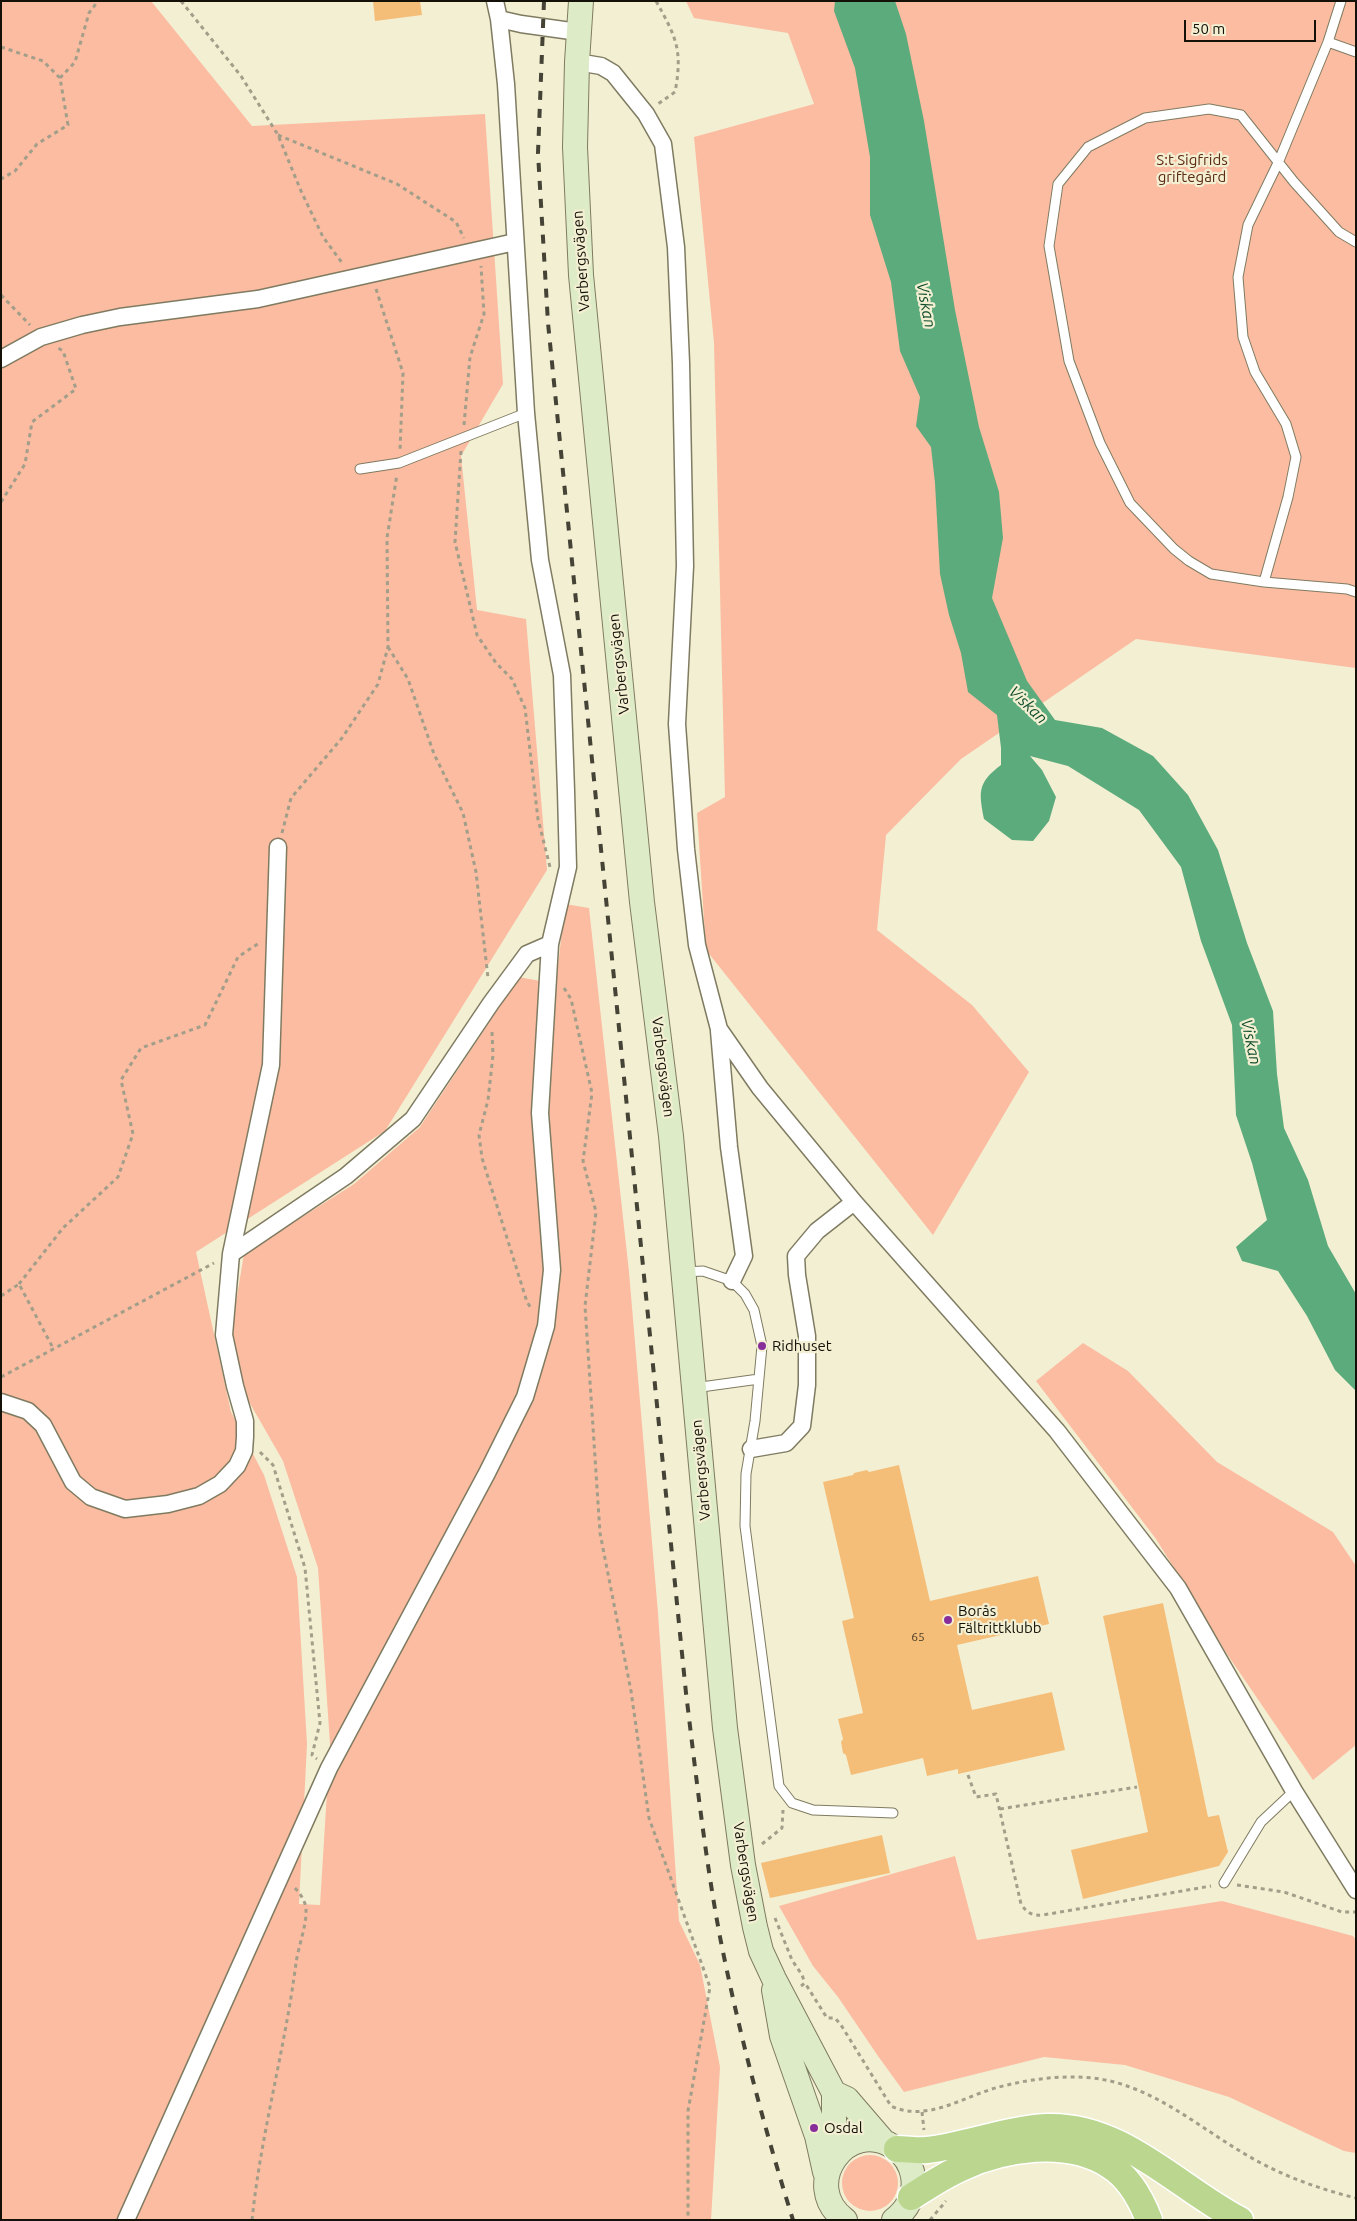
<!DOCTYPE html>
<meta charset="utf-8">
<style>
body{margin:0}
#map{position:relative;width:1357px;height:2221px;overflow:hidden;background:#f3efd3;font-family:Ubuntu,sans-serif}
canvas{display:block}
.frame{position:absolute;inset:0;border:2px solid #131108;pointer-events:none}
.scale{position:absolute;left:1184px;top:20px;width:132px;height:22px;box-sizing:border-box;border:2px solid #131108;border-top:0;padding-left:6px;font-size:15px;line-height:18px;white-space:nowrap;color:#131108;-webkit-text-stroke:4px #f3efd3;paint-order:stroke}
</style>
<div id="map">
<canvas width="1357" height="2221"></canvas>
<div class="frame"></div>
<div class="scale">50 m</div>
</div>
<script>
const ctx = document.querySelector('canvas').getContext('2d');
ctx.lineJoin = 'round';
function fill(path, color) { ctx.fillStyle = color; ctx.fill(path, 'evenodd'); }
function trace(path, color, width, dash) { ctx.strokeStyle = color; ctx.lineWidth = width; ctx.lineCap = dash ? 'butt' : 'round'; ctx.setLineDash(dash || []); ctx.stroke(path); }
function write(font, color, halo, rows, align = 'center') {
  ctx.font = font + ' Ubuntu,sans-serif'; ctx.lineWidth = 4.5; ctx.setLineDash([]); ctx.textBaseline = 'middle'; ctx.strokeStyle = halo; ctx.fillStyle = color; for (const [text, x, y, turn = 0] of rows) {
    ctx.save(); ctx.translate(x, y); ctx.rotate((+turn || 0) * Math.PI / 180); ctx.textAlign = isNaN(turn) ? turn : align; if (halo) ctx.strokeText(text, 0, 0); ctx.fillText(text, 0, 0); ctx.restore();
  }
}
const green = new Path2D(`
 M1,1H151L252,126L485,114L503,384L461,456L477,610L526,619L547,870L385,1131L196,1252L231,1412L264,1475L297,1577L307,1744L299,1904L320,1905L330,1744L318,1568L283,1461L244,1393L231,1332L244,1254L354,1184L420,1127L519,977L556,984L565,904L589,908L629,1272L658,1613L679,1921L700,1965L720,2067L711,2220H1Z
 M686,1H1356V668L1136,639L961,759L886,835L877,930L972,1005L1029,1072L933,1235L706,950L697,813L725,797L714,343L694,137L814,104L788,33L694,18Z
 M1083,1343L1128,1371L1217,1462L1333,1532L1356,1566V1745L1313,1780L1227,1654L1156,1539L1036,1381Z
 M955,1856L977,1940L1222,1901L1353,1936L1356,1940V2153L1344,2151L1229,2097L1125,2065L1044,2057L904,2092L878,2056L838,1997L813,1966L779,1906Z
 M842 2183a28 28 0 1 1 56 0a28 28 0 1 1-56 0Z`);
const water = new Path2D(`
 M835,1H895L906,34L924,121L955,310L979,427L999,492L1003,538L992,598L1027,681L1055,720L1102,728L1153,756L1188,795L1218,850L1247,943L1273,1011L1277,1074L1284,1128L1308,1180L1328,1246L1356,1294V1391L1335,1370L1307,1316L1278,1271L1242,1261L1236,1247L1267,1220L1252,1163L1236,1115L1232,1025L1201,941L1181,867L1139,810L1068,766L1030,756L1042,770L1056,797L1049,821L1033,841L1012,840L984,819C979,792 977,783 1001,765V748L997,715L968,692L961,653L949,615L940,574L935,483L931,447L916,426L920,397L900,351L891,282L870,215V157L855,68L834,11Z`);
const building = new Path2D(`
 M373,1H420L422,15L375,21Z
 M899,1465L930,1601L1038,1576L1049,1624L957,1645L972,1710L1052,1692L1065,1750L958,1774V1769L927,1776L923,1758L851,1775L846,1755L843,1753L841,1742L843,1739L838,1719L863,1713L842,1621L854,1618L823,1482L853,1475L854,1473L867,1470L869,1472Z
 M1163,1603L1208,1817L1219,1815L1228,1852L1219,1866L1083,1899L1071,1850L1148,1832L1103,1616Z
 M882,1835L890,1873L770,1898L761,1863Z`);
const path = new Path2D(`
 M181,1L241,76L278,135L301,191L323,237L343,264
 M656,1C676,37 683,50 675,92L658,104
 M1,47L43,61L60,78L68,125L37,144L15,171L1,179
 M60,78L75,62L89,13L98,1
 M278,135L397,184L456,222L464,238
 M376,289L403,373L400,451
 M1,295L30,325
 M464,425L470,357L484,314L481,266
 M461,451L455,542L477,635L496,663L512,679L525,708L538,819L550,867
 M1,502L25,464L32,422L76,389L63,351L58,348
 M388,647L408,679L434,754L463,813L476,872L488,978
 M282,833L291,798L342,738L378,684L388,647L387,538L397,474
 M564,988L571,999L592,1093L583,1161L596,1212L585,1306L600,1533L631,1691L649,1818L710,1987L688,2111V2220
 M492,1032L493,1055L488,1100L479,1135L482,1158L527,1302L531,1308
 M19,1284L63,1228L118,1177L133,1134L121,1080L141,1048L205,1025L238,957L259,943
 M1,1296L19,1284L53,1348
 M1,1377L214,1263
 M260,1452L273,1465L305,1568L320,1723L312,1755L317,1759
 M968,1775L976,1797L996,1794L1021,1904C1027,1913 1032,1916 1043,1915L1211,1886
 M1000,1809L1137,1787
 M762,1844L782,1828L783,1810
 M1237,1885L1284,1892L1342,1912H1356
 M775,1918L792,1960L802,1975L805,1983
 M801,1986L805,1983L827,2018H835L841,2025L891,2106C927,2123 964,2096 999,2087C1030,2079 1060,2075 1093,2078C1153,2085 1199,2128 1250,2157C1283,2176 1319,2189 1356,2198
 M922,2112L924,2130
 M252,2220C261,2133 285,2049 296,1963C298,1948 307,1924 306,1910C306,1902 300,1893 294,1887
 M930,2220L946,2201`);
const lane = new Path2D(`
 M1328,42L1356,52
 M1356,242L1339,232L1294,182L1241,115L1209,109L1145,118L1088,147L1058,184L1049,246L1069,361L1100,443L1130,503L1174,549L1189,561L1211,574L1264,582L1347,589L1356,592
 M360,469L399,463L526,413
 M1264,582L1288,497L1296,457L1286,424L1255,372L1243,337L1238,277L1248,225L1278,163L1328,42L1341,1
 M685,1272L703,1271L732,1281L745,1294L754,1310L762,1346L755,1421L746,1474L745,1526L779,1786L792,1803L813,1810L893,1813
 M694,1388L759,1379
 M1224,1883L1261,1822L1294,1791`);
const street = new Path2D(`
 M495,1L499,19L521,24L578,32
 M577,62L601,66L613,73L646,114L663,144L676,247L681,363L685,566L677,724L686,849L697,945L719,1029L760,1088L854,1202
 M1,359L41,337L82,325L120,317L258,299L515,242
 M719,1031L729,1147L744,1256L732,1281
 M231,1254L271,1065L278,847
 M1,1402L28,1411L43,1425L73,1482L91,1497L125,1509L168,1504L199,1496L220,1484L237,1466L244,1451L245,1437V1421L235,1386L224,1335L231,1254L346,1176L413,1119L491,1003L527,954L550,944
 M751,1449L786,1443L802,1426L807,1385V1336L797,1275L796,1256L817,1231L854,1202L1057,1431L1178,1588L1294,1791L1356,1890
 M126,2220L329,1768L487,1473L525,1397L546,1326L552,1270L540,1113L550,944L568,867L566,791L562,675L540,560L526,413L506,84L499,19`);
const secondary = new Path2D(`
 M581,1L577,62L575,147L581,275L642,902L671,1136L725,1728L743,1865L755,1927L761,1951L774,1979L834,2093V2158
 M774,1990L782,2036L817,2136L825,2172
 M834,2093L847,2099L884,2142
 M845,2220C798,2185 848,2115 895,2148C905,2155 911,2165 913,2176C916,2194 908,2209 894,2220`);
const primary = new Path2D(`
 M897,2149C907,2149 918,2151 927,2150C968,2145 1006,2129 1047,2127C1122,2124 1178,2188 1240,2220
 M911,2197C927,2187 943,2176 961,2168C1004,2148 1067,2138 1109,2165C1129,2177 1141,2199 1149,2220`);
const rail = new Path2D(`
 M544,1L538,153L548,323L686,1693C696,1775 705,1857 720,1937C739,2033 764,2127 793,2220`);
const markers = [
 [762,1346,5,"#882e9a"],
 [948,1620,5,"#882e9a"],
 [814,2128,5,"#882e9a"]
];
const numberNames = [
 ["65",918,1637]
];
const parkNames = [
 ["S:t Sigfrids",1192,160],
 ["griftegård",1192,177]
];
const streetNames = [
 ["Varbergsvägen",581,261,-94],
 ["Varbergsvägen",619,664,-96],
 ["Varbergsvägen",663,1067,83],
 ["Varbergsvägen",701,1470,-95],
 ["Varbergsvägen",746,1872,81]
];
const poiNames = [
 ["Ridhuset",772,1346],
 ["Borås",958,1611],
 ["Fältrittklubb",958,1628],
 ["Osdal",824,2128]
];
const waterNames = [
 ["Viskan",926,305,79],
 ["Viskan",1028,705,44],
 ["Viskan",1251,1042,78]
];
fill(green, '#fbbca1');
fill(water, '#5cab7c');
fill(building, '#f4be79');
trace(lane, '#7f7b61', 11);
trace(street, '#7f7b61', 19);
trace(secondary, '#7f7b61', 26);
trace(primary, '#fff', 29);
trace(path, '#a29e89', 3, [4, 4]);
trace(lane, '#fff', 9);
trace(street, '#fff', 16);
trace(secondary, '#ddebc7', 24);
trace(primary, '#bbd78f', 26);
trace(rail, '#454336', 4, [9, 9]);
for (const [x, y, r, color] of markers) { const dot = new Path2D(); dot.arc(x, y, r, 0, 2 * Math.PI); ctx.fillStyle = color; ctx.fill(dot); trace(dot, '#f3efd3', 2); }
write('12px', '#4b3c24', null, numberNames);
write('15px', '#5d2a12', '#f3efd3', parkNames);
write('15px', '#131108', '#f3efd3', streetNames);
write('15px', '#131108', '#f3efd3', poiNames, 'left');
write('italic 16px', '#0f4d2d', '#f3efd3', waterNames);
</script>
